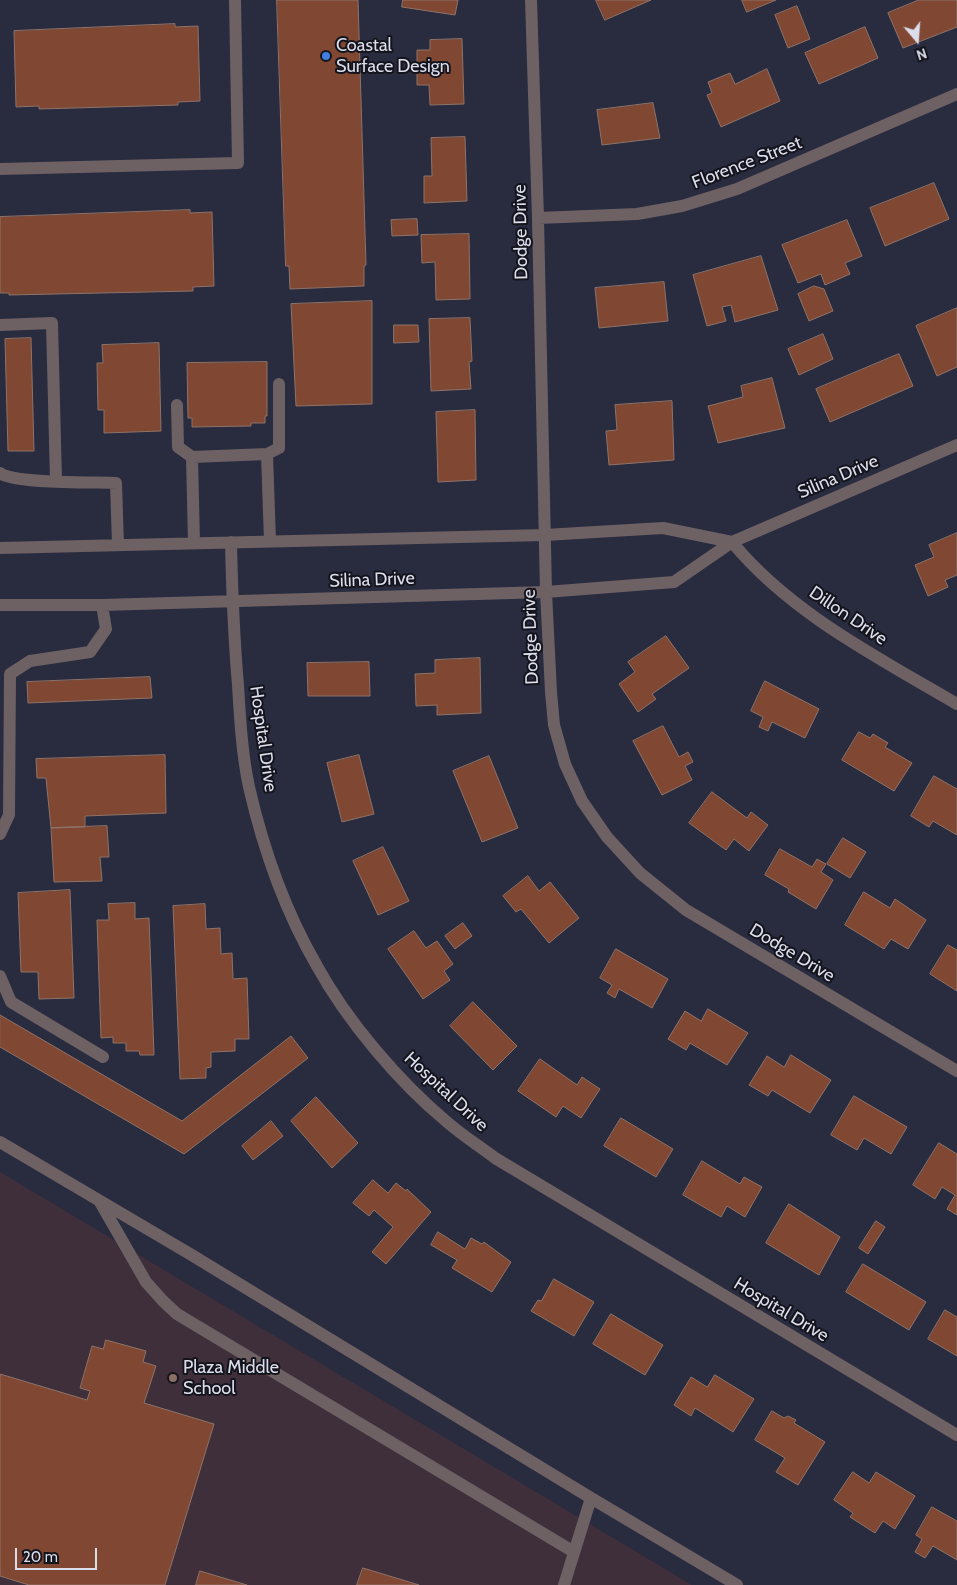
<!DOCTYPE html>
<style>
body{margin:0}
#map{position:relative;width:957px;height:1585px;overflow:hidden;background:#292b3f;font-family:Cabin,sans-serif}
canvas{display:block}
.north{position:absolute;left:892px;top:15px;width:50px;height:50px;-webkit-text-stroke:4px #14141d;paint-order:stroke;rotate:162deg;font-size:14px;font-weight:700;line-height:20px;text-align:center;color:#dcddeb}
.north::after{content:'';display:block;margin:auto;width:18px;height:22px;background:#dcddeb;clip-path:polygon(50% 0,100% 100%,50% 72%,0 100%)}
.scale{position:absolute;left:15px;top:1548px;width:82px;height:22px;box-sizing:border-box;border:2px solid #dcddeb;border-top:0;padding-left:6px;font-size:15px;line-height:18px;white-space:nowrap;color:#dcddeb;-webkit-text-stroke:4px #14141d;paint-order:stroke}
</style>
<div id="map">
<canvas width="957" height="1585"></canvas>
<div class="north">N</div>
<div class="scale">20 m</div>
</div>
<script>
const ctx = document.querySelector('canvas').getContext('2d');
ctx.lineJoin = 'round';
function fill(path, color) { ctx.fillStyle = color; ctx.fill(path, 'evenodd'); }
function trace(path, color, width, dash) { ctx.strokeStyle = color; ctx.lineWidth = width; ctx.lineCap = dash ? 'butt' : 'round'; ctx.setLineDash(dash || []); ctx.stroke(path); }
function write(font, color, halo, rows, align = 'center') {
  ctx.font = font + ' Cabin,sans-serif'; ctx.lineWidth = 4; ctx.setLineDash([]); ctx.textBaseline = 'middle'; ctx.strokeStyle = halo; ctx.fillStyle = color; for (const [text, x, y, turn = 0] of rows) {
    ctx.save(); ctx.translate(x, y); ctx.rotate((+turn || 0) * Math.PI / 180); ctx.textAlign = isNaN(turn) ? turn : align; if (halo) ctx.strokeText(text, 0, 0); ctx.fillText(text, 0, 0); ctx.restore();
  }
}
const education = new Path2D(`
 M0,1172L692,1585H0Z`);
const building = new Path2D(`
 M277,0H358L366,265L364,266V286L290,289L289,266H286Z
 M403,0H458L455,15L402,7Z
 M596,0H651L605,20Z
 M742,0H776L747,12Z
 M919,0H957V27L903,48L888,13Z
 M797,6L810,39L788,48L775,15Z
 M175,24V27L198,26L200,101L178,102V105L39,109V106L16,107L14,31Z
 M865,27L878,58L819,84L805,53Z
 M462,39L464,104L430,105L429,85H417V50H430V40Z
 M767,69L780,101L721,127L707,95L712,93L708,82L730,73L735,84Z
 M653,103L660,138L602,145L597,110Z
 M465,137L467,201L424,203V176H432L431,138Z
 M934,183L949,219L885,246L870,208Z
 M190,210V213L212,212L214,286L193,287V291L9,295V293H0V217Z
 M417,219L418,235L392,236L391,220Z
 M847,220L862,256L845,263L850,274L825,285L821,274L798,283L782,245Z
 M469,234L470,299L436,300L435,262L422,263L421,235Z
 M761,256L778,310L735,322L731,305L722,307L726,321L707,326L693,275Z
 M664,282L668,321L599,328L595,288Z
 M814,286L824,289L833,311L809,321L798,294Z
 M372,301V404L296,406L291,304Z
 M957,308V367L937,376L916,326Z
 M470,318L472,361L469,362L471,389L431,391L429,319Z
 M394,325H418L419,342L394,343Z
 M823,334L833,359L799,375L788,349Z
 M31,338L34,451H8L5,339Z
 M159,343L161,431L104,433V410H98L97,363H103L102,345Z
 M899,354L913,386L830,422L816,389Z
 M267,362V416H265V423H251V426L192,427V418H188L187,363Z
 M772,378L785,428L718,443L708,406L743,397L741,386Z
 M672,401L674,460L609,465L606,431L617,430L615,405Z
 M475,410L476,480L438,482L436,412Z
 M957,533V575L945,580L948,587L928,596L915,565L934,557L929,545Z
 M666,636L689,668L652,694L656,699L638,712L619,684L635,672L628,662Z
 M480,658L481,713L437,715V705L416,706L415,674L435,673V660Z
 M369,662L370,696H308L307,663Z
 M150,677L152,698L28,703L27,682Z
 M765,681L819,709L805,738L772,722L768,731L759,727L763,717L751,711Z
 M663,726L679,757L688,752L693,762L685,766L692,780L662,795L633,741Z
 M859,732L870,738L873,734L888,743L885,747L912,763L894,791L842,760Z
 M165,755L166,813L85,816V827L51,828L46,778H37L36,759Z
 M359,755L374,814L342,822L327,763Z
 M489,756L518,828L482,842L453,771Z
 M934,776L957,789V835L933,821L929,827L911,816Z
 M712,792L747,818L751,812L768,825L749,851L734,839L726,850L689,823Z
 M107,826L109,857H100L102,881L54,882L51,828Z
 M843,838L866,852L850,878L827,864Z
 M383,847L409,901L378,915L353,861Z
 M780,849L812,867L817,859L826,864L821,872L833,880L816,909L788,892L789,889L765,875Z
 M528,876L539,891L550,882L579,918L549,943L521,909L516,912L503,896Z
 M70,890L74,998L39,999L38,972H21L18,893Z
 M864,892L890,908L895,899L926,920L908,949L891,939L884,949L845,925Z
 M135,903V919L149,918L154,1055H140L139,1051H126V1043H113V1037L101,1038L97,920H109L108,904Z
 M205,904L206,929L220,928L221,954L232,953L233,979L247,978L249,1039H235V1051L211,1052V1067L206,1068V1078L180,1079L173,906Z
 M463,923L472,936L455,949L445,936Z
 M414,931L426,948L437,941L453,964L444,971L450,980L423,999L388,949Z
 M948,945L957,950V991L930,974Z
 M616,949L668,979L652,1008L619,989L615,998L607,993L612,985L600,978Z
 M473,1002L517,1046L493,1070L450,1026Z
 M708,1009L748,1033L727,1065L690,1043L686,1050L668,1039L685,1011L701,1021Z
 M0,1015L182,1121L291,1036L308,1058L184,1154L0,1047Z
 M791,1055L831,1080L810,1113L772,1090L768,1096L749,1085L767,1056L784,1067Z
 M540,1059L577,1085L582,1077L600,1089L581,1118L563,1106L556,1117L518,1091Z
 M854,1096L907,1127L891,1154L864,1138L857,1150L831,1135Z
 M316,1097L358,1143L332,1168L291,1121Z
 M621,1118L673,1149L656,1177L604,1146Z
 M271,1121L283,1136L253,1160L242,1146Z
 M939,1143L957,1154V1215L947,1209L955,1195L942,1187L935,1199L913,1185Z
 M702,1161L740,1184L744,1177L762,1187L745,1217L727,1206L721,1217L683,1195Z
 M373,1180L388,1193L396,1183L406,1191L407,1189L431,1212L386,1264L372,1252L393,1227L374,1210L369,1216L353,1203Z
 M789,1204L840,1237L819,1275L766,1243Z
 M876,1221L885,1227L868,1254L859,1248Z
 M438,1232L465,1249L471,1238L482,1244L484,1242L511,1262L492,1292L452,1268L457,1260L431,1245Z
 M863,1264L926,1302L909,1330L846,1292Z
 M554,1279L594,1302L574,1336L531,1311L538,1300L541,1301Z
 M945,1310L957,1317V1356L928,1339Z
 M611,1314L663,1345L645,1375L593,1344Z
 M106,1340L146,1351L143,1362L156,1366L144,1403L214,1424L165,1585H29L0,1576V1374L87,1400L90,1391L80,1388L92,1346L103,1349Z
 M715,1375L754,1399L733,1432L695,1408L691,1416L674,1405L691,1377L707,1387Z
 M772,1411L784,1418L788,1416L796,1420L794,1423L825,1442L798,1485L776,1472L785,1458L755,1440Z
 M853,1472L869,1483L876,1472L915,1496L895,1529L883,1521L875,1533L850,1517L853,1513L834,1500Z
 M932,1507L957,1521V1560L933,1546L925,1558L915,1552L922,1539L916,1535Z
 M363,1568L419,1585H357Z
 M200,1571L247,1585H196Z`);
const minor = new Path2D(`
 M531,0L538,218L546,592L551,692L554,725L565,764L582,801L607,837L640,873L686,910L957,1071
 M0,169L238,163L235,0
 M538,218L637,214L682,206L737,189L957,94
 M0,325L52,323L56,481
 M177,405L178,447L192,457
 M267,454L279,448V384
 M0,473C14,484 94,482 116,483L118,545
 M231,542C232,590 234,638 238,685C240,719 242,754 249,787C263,848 285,911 317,966C347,1021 399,1082 447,1122C462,1135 479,1146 495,1158L957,1435
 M732,542C790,613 879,658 957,704
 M194,543L192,457L267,454L270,541
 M0,548L545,535L663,528L732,542
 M0,605H102L546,592L674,582L732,542L957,445
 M0,834L9,815L10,674L30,661L90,652L106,629L102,605
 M0,976L11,1002L103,1057
 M0,1142L190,1254L591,1498L737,1585
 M100,1202L146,1282L163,1301L177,1314L574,1552
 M564,1585L591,1498`);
const markers = [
 [326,56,5,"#3f7fe0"],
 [173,1378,5,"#8d6e63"]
];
const poiNames = [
 ["Coastal",336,46],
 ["Surface Design",336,67],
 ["Plaza Middle",183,1368],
 ["School",183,1389]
];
const streetNames = [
 ["Florence Street",747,163,-21],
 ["Dodge Drive",521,232,-91],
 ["Silina Drive",838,477,-23],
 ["Silina Drive",372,580,-2],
 ["Dillon Drive",848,616,34],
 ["Dodge Drive",531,637,-92],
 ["Hospital Drive",263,739,82],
 ["Dodge Drive",792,953,31],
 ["Hospital Drive",446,1092,43],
 ["Hospital Drive",781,1310,31]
];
fill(education, '#3e2f3b');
fill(building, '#804833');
trace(building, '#8d7369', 1);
trace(minor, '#6e6164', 12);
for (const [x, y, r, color] of markers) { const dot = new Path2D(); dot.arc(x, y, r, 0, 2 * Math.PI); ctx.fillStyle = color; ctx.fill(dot); trace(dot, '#14141d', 2); }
write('18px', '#dcddeb', '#14141d', poiNames, 'left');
write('18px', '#dcddeb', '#14141d', streetNames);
</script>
